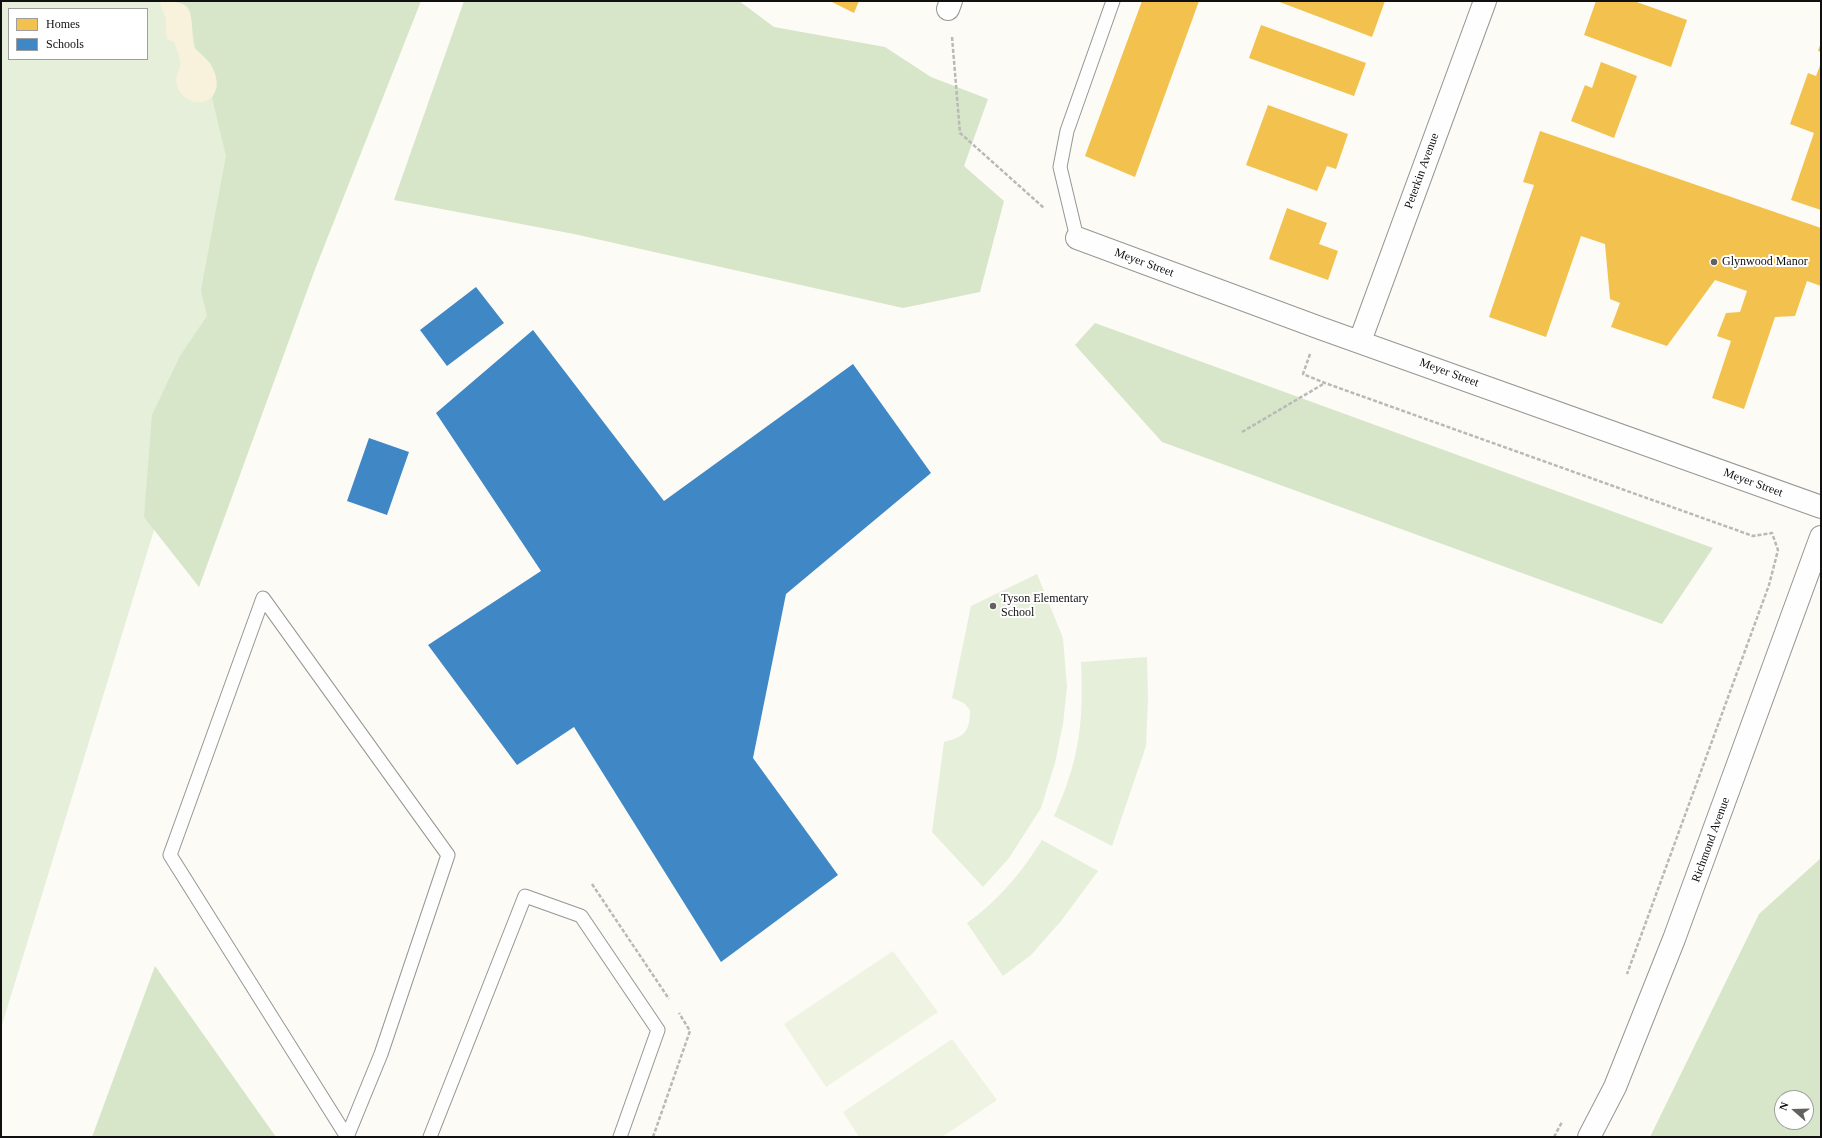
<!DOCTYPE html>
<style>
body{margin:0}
#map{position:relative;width:1822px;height:1138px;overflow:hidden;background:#fcfbf6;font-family:Georgia,serif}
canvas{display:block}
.frame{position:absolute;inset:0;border:2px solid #101010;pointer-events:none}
.legend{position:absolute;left:8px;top:8px;width:140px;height:52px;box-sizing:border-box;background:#fff;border:1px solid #9f9f9f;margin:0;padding:5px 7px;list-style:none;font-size:12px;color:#101010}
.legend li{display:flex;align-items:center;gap:8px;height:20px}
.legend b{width:20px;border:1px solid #9f9f9f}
.north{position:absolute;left:1774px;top:1090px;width:40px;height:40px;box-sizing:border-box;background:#fff;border:1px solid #9f9f9f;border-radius:50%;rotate:290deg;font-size:11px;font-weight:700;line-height:16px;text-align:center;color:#101010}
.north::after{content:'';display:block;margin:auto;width:14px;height:18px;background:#636260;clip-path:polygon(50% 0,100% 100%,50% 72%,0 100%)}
</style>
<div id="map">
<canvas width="1822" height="1138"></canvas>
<div class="frame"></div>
<ul class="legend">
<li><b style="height:11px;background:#f2c14e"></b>Homes</li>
<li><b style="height:11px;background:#3f88c5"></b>Schools</li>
</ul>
<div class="north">N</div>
</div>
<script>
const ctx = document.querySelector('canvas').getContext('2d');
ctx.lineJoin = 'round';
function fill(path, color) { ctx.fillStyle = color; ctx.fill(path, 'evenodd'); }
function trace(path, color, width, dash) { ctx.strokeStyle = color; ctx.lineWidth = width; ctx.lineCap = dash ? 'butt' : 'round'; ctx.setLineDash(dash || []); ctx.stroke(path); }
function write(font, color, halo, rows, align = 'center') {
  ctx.font = font + ' Georgia,serif'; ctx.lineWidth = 4; ctx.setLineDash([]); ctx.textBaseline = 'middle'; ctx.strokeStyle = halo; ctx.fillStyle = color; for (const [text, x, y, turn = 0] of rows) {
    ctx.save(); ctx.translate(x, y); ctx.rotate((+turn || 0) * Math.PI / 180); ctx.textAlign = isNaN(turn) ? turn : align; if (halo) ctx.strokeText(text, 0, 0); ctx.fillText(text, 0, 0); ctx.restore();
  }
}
const green = new Path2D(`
 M1,1H205L256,198L1,1028ZM9,9H147V59H9Z
 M1037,574L1063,638L1067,687L1063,724L1055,763L1041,808L1009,858L983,887L932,832L944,742C965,737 970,731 970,710L964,703L952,698L971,606Z
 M1147,657L1148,698L1146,746L1112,846L1054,816C1079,762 1084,722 1081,662Z
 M1042,840L1098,871L1061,921L1031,955L1003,976L967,923C998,901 1022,872 1042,840Z`);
const forest = new Path2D(`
 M172,1H421L314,272L199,587L144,517L152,415L180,356L207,316L201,290L226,156L212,98L217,87L215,76L211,64L195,48L190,12Z
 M464,1H739L774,27L885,47L931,77L988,99L964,166L1004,201L980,292L903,308L574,234L394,200Z
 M1095,323L1713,548L1662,624L1162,442L1075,345Z
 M1821,858V1137H1650L1759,914ZM1782,1098H1806V1122H1782Z
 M155,966L276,1137H92Z`);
const sand = new Path2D(`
 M159,1C167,1 179,1 186,6C194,13 191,36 194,47C196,50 200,53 203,56C211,63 219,76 216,88C212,108 185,106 178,88C173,74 181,73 180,62C180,56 176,48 174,42L167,39L166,31V19Z`);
const pitch = new Path2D(`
 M893,951L938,1012L826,1087L784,1024Z
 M952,1039L997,1100L942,1137H859L843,1112Z`);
const homes = new Path2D(`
 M830,1H859L854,13Z
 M1142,1H1199L1135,177L1085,156Z
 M1277,1H1385L1372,37Z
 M1596,1H1634L1687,20L1671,67L1584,35Z
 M1261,25L1366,63L1354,96L1249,58Z
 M1821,42V52L1818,51Z
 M1601,62L1637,76L1614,138L1571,121L1585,85L1592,88Z
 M1821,63V210L1791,200L1814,133L1790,124L1808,73L1816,76Z
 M1268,105L1348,134L1336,169L1327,166L1317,191L1246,165Z
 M1540,131L1821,228V286L1807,281L1795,316L1775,317L1744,409L1712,398L1731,341L1717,336L1726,313L1740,312L1747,291L1715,280L1667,346L1611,327L1620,303L1610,299L1605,244L1581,236L1546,337L1489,317L1534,185L1523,182Z
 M1287,208L1327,223L1319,244L1338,251L1328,280L1269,259Z`);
const schools = new Path2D(`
 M476,287L504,323L447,366L420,330Z
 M533,330L664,501L853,364L931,473L786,594L753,758L838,875L721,962L574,727L517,765L428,645L541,571L436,413Z
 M369,438L409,452L387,515L347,501Z`);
const path = new Path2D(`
 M952,37L960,133L1044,208
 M1310,354L1303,374L1325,383L1753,536L1772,533L1778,550L1769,585L1627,974
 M1242,432L1325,383
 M592,884L669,999
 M653,1137L690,1031L679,1013
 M1554,1137L1562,1122`);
const lane = new Path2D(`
 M1077,238L1060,167L1067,131L1113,1
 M347,1137L170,855L263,598L448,855L381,1054L347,1137
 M430,1137L525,896L581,916L658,1030L620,1137`);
const street = new Path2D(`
 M948,9L951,1
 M1077,238L1320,328L1821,507
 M1360,341L1485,1
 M1589,1137L1615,1087L1674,939L1821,537`);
const markers = [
 [1714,262,4,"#636260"],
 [993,606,4,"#636260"]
];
const streetNames = [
 ["Peterkin Avenue",1422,171,-70],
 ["Meyer Street",1144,263,20],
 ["Meyer Street",1449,373,20],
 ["Meyer Street",1753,483,20],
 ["Richmond Avenue",1711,840,-70]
];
const poiNames = [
 ["Glynwood Manor",1722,262],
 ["Tyson Elementary",1001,599],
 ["School",1001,613]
];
fill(green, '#e6efd9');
fill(forest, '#d7e6c8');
fill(sand, '#f8f2dc');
fill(pitch, '#eff4e2');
fill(homes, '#f2c14e');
fill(schools, '#3f88c5');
trace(lane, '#969694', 15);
trace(street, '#969694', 24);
trace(path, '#b9b9b8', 2.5, [4, 2]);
trace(lane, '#fffefe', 13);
trace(street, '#fffefe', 22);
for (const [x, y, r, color] of markers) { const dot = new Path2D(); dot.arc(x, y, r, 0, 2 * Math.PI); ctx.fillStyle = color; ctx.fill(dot); trace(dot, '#fff', 1.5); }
write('12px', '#101010', '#fff', streetNames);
write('12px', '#101010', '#fff', poiNames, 'left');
</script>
